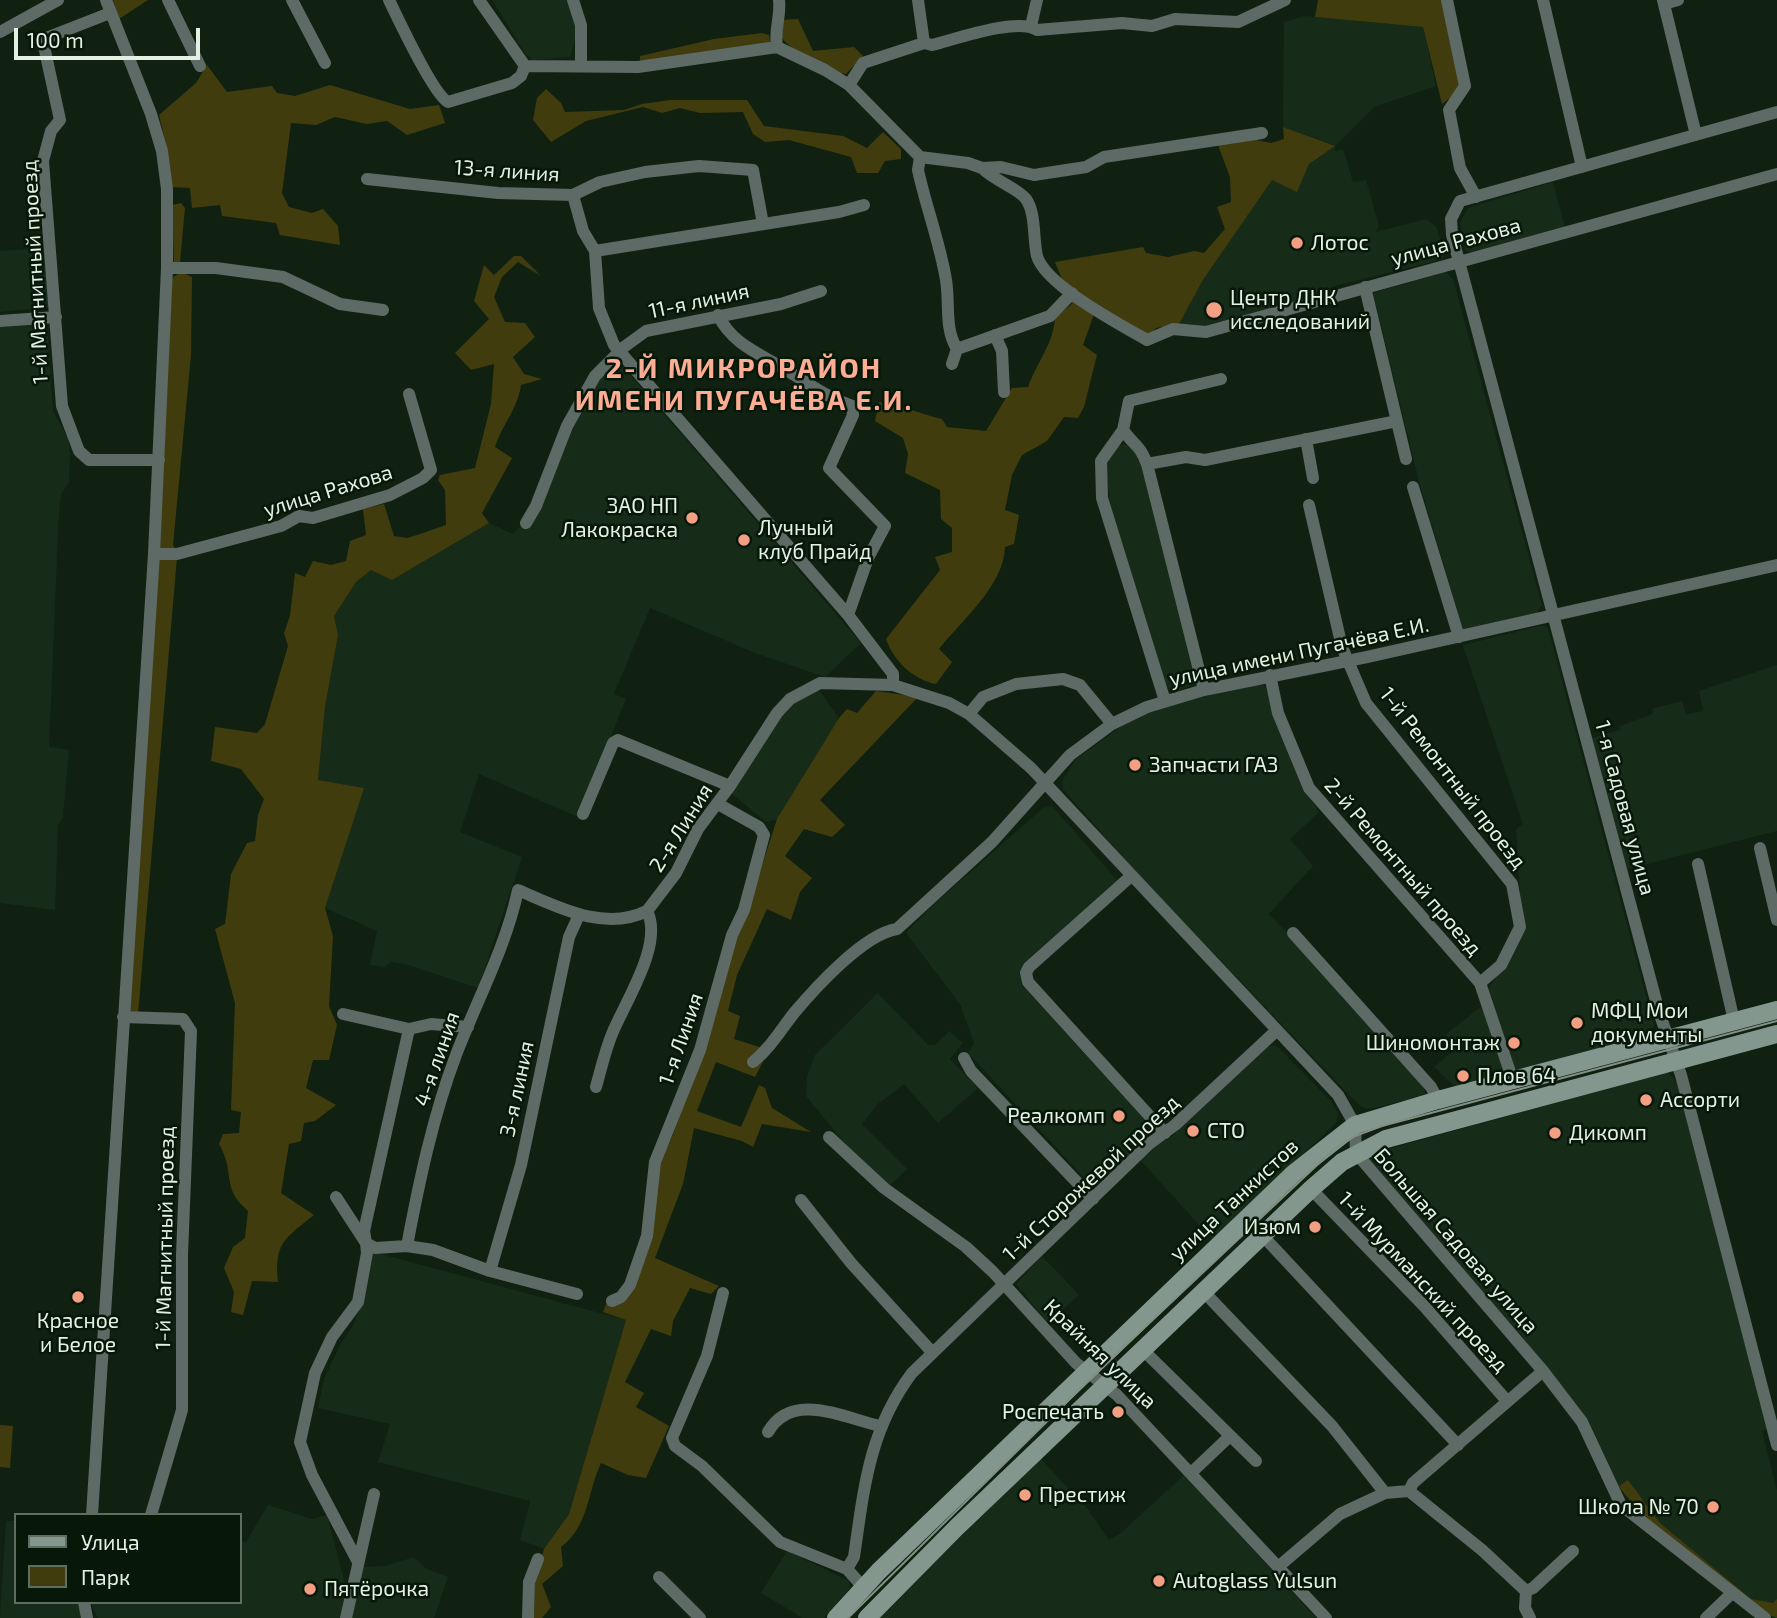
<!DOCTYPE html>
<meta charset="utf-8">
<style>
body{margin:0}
#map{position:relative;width:1777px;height:1618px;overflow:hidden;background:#102112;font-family:"Exo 2",sans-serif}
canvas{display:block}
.legend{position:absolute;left:14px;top:1513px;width:228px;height:91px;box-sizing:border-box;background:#071809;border:2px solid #606e61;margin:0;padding:9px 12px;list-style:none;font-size:21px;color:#e5f0e5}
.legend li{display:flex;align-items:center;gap:14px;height:35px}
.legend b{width:35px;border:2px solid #606e61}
.scale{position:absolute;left:14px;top:28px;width:186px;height:32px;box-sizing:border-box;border:4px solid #e5f0e5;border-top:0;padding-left:9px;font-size:21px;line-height:24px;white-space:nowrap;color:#e5f0e5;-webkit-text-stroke:5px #071809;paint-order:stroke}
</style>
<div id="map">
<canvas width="1777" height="1618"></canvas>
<ul class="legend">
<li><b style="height:9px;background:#83978f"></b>Улица</li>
<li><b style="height:19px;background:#413c0d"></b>Парк</li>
</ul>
<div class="scale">100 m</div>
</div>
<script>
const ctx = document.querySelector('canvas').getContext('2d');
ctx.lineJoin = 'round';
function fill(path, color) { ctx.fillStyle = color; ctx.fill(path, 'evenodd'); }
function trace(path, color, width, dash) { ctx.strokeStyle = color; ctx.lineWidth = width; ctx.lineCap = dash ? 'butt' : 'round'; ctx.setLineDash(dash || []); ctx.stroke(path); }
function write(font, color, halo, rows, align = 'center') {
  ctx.font = font + ' "Exo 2",sans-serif'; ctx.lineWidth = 5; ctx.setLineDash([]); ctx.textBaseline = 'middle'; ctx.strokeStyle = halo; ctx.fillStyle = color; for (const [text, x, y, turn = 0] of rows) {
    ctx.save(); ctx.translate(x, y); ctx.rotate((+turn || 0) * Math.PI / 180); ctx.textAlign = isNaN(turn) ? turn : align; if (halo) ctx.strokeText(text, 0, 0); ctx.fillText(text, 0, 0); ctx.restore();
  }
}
const built = new Path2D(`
 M492,0H570L578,30L570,57L533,60L526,55Z
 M1305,16L1423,27L1436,86L1374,107L1335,146V151L1343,149L1353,182L1366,180L1379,226L1376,232L1426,219L1436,226L1445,255L1440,260L1334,286L1314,297L1204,328L1179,324L1203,280L1272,180L1297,191L1309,164L1335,146L1283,127L1284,22Z
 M1553,182L1565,228L1470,253L1465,250L1460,223L1468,208Z
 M44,248L50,307L0,312V251Z
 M1446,272L1453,279L1542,605L1537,613L1463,630L1419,481L1373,293Z
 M47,323L53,411L68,438L70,454L69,483L61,494L59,510L49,747L69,750L63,817L58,825L55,910L0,903V325Z
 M621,364L861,643L825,677L755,653L650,608L614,694L626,699L578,817L479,774L460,832L522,857L478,988L405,964L392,962L384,967L370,965L377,931L325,908L363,788L318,780L325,707L338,635L334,616L356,582L371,570L392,580L489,523L513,534L523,523L581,400L609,368Z
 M1132,444L1138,448L1196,684L1172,693L1164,682L1123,545L1117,544L1105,469L1115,446Z
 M1544,625L1548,628L1654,1026L1645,1039L1517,1074L1488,989L1518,942L1520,893L1516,829L1523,824L1463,645Z
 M1777,665V831L1627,869L1592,738L1620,730V726L1653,714L1652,709L1682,701L1686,714L1703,711L1699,691Z
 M1259,682L1265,686L1299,779L1319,812L1290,839L1313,866L1269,914L1341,990V996L1422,1084L1426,1094L1379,1107L1367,1109L1359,1105L1136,872L1063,789L1062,781L1075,760L1126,723L1148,712Z
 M817,687L839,718L778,819L766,822L731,793L781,715L792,704Z
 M1052,806L1117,880L1025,962L1019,974L1022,985L1151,1127V1133L1144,1141L1101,1185L1088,1182L968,1053L974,1043L960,1004L906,933L932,906L1043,808Z
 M878,993L928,1045H935L949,1031L963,1043L950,1059L978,1088L938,1123L904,1084L878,1104L862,1124L907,1169L889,1186L846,1145L806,1096L807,1077L815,1055Z
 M1482,1006L1505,1072L1503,1076L1455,1087L1434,1067L1457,1048L1446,1034Z
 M1276,1045L1331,1101L1338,1113L1336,1123L1213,1240L1140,1160L1156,1145L1170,1138L1268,1047Z
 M1664,1073H1669L1677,1083L1767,1429L1762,1431L1777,1491V1599L1773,1603L1751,1600L1660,1523L1628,1480L1619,1486L1586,1422L1522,1336L1411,1213L1366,1155Z
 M377,1253L626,1320L569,1514L544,1549L520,1540L530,1501L378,1462L390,1424L318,1408L324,1379L341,1343L353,1326L362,1303L373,1254Z
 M1042,1256L1079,1295L1048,1323L1016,1284Z
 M1040,1458L1087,1508L1109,1540L1121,1533L1184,1475L1316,1618H878Z
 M268,1505L312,1519L327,1515L347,1591L342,1618H98L94,1611L90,1602H240V1541L246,1542Z
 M6,1521H16V1602H79L83,1612L80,1618H0Z
 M787,1551L849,1581L850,1588L824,1618H803L761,1593Z
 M414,1557L425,1568L448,1577L434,1618H351L361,1567L385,1566Z`);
const green = new Path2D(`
 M113,0H148L119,19Z
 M1318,0H1443L1461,83L1456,94L1442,104L1423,27L1315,17Z
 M798,19L813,51L854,47L863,56L846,74C826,73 793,52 780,36L781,20Z
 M762,33L769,35L770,42L766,46L644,63L640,60V56L714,39Z
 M207,65L227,92L272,86L277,93L295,96L330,85L410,109L439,105L445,123L407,135L387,121L367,124L335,117L316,125L291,123L282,193L289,207L312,213L323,209L338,226L340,245L280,235L276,223L222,216L220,205L192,208L190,188L170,187L168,153L159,115L196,83Z
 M546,89L561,103L565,112L624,110L642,104L670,100H747L764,126L843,136L867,148L883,132L901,149V159L885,161L878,173H857L851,157L789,140L765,142L753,134L743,112L700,113L680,108L662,113L643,107L586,121L551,142L533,120L537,98Z
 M1283,127L1335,146L1309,164L1297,192L1272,180L1203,280L1179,324L1156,328L1143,342L1094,314L1083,345L1097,355L1084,407L1078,418L1064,417L1047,441L1022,455L1012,475L1005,510L1019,515L1014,544L1005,547C1004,585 963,619 939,649L952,662L936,684C912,679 894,661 886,639L940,570L935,557L952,552V528L941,519L940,490L905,473L908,454L903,438L875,421L879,402C902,405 920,414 942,419L947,427L986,431L1012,388L1028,387C1037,362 1054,343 1055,317L1072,304L1055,262L1143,247L1146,253L1168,257L1194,251L1204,253L1225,229L1217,207L1231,202L1230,177L1218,145L1246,138L1271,143L1284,139Z
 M181,203L185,208L180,262L174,264L172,205Z
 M514,256H521L541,276L518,262L502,277L494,297L505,322L525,323L535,337L513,357L524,374L542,379L521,385C518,408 502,425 495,447L512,458L482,513L489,523L392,580L371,570L356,582L334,616L338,635L325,707L318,780L364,788L325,908L333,936L329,1006L337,1025L329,1060H313L306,1088L336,1105L315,1121L304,1123L301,1141L289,1144L281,1193L314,1215C285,1238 274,1243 278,1282L252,1281L243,1315L231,1312L234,1292L224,1268L233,1247L245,1238L248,1211C220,1187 236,1173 219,1144L223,1134L239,1133L241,1112L231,1110L235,1003L215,929L225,924L231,874L247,843L255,841L258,815L264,799L241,769L211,761L215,727L257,733L265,724L288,646L284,633L290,616L295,573L305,577L313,561L331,565L346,561L350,541L366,535L363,509L384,504L394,536L408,538L446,525L445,490L438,480L440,475L475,468L491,404L494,364L471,370L455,353L489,319L474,301L484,265L494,275Z
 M181,272L192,277L191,355L173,545L177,552L157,548L172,278Z
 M177,557L138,1014L129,1010L158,559Z
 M876,691L918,697L820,800L845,825L832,837L804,829L785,856L812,878L800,892L791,920L767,909L737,975L728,1011L740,1016L734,1039L763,1048L767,1054L755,1077L716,1062L697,1111L741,1127L759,1085L765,1088L772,1108L811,1132L762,1124L753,1147L742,1141L694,1128L683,1184L655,1258L719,1286L711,1294L690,1288L673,1321L671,1336L651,1329L625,1382L644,1393L636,1407L669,1426L646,1478L628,1475L601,1463C587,1493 589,1526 561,1547L563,1566L542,1584L551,1607L542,1618H534L535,1582L544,1549L569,1514L626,1320L603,1312L606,1304L616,1305L634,1288L659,1164L672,1137L701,1055L735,936L749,906L777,819L839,718L847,709L857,713Z
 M0,1425L13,1426L10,1468L0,1467Z
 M1628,1480L1660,1523L1751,1599L1773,1603L1777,1599V1618C1749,1610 1634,1513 1619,1486Z`);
const minor = new Path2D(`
 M168,0L200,66
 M292,0L325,63
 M389,0C398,19 434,95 448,102L512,83L521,76L525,66L638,67L777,47L825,70L849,85L920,157L968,163L982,168L1001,167L1034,175L1086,167L1104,157L1262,133
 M479,0L525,66
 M573,0L581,25V66
 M918,0L924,43
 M1447,0L1465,86L1449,110L1460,168L1476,197
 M1543,0L1582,167
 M1663,0L1696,135
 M1664,4L1678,0
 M110,13L46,38L44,46L60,120L51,131L43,161L62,406L79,451L89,460H159
 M1031,26L1037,0
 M0,32L58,0
 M777,47C774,28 781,18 779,0
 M849,85L863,63L924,43L932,45C956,39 1018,17 1037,30L1122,23L1152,26L1175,19L1238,22L1285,0
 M1777,112L1460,201L1451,219L1452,235L1659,1012L1681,1075L1777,1445
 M920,157L918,170C926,207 940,243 946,280C950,303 944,328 957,349L952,364
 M982,168C995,181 1019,189 1026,199C1036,213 1033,239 1037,256C1045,285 1121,325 1147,340L1173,329L1206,332L1777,174
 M367,179L498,193L573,195L600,182L645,172L699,166L753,170L763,224
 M573,195L583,231L595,251L599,308L614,345L848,615L893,674V685
 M595,251L839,212L864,205
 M167,268H216L283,277L340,304L383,310
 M1365,287L1406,459
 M718,315C731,342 755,352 780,366C805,381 824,396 852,406L853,415L829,468L885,526L868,558L848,615
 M0,321L56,317
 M995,335L1002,351L1004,392
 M957,349L1050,316L1072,293
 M1123,430L1101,461L1102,498L1165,701
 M1306,439L1313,478
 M1147,464L1186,457L1205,460L1397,421
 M1413,487L1459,637
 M1309,505L1342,647L1366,703L1512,884L1520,927L1501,965L1480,983
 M526,523L536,506L567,426L595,376L624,347L646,331L781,304L821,291
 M154,554H177L281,526L299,516L313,518L390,495L423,478L431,470L409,394
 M1270,675L1278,713L1309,788L1480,983L1513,1081
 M1204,690L1147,464C1139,443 1134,446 1123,430L1129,401L1221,379
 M969,714L983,697L1016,684L1063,679L1080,685L1112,724
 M583,814L613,743L618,740L730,786
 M1760,848L1777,920
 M1698,864L1734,1021
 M1130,877L1029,967L1026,973L1028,982L1165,1133
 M1293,933L1431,1087L1438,1100
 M343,1014L409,1029L431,1024L468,1027
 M123,1017L183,1019L191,1031L182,1255V1410L151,1515
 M409,1029L364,1231L366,1243L375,1248L407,1246L433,1250L490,1271L577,1294
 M964,1058L971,1071L1093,1199
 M753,1062C771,1047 780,1031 794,1013C816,987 864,934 897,929L992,842L1070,755L1112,724L1147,707L1204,690L1367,657L1777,565
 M596,1087C601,1069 605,1051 612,1034C625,1002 664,944 647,911
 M829,1137L884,1188L966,1247L993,1272L1076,1363L1117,1395L1326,1618
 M1311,1189L1424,1306L1507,1401
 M336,1197L366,1243L367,1253L358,1302L332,1337L315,1373L300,1442L312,1475L358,1562
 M801,1200L851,1263L931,1351
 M1262,1235L1458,1445
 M407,1246C419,1182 433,1116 456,1055C477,1000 506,947 518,890C558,907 604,932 647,911L676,873L698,829L730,786L777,713L790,699L820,683L893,685L949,703L969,714L1031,768L1338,1095L1355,1125L1356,1153L1543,1371L1582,1422L1621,1505L1765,1618
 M490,1271L521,1165L569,937L579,915
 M1203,1291L1332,1426L1385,1493
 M723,1293L707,1356L672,1438L675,1446L702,1466L780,1542L847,1569L863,1587
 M612,1301L621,1297L630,1285L647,1236L655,1162L700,1050L732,935L744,910L764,835L759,827L718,804
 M1142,1349L1256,1461
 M768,1432C792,1390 844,1418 880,1426
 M1191,1473L1230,1436
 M1409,1491L1482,1550L1526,1591
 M92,1515L154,554L167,268V189L162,151L151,114L106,0
 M1278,1567L1340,1514L1385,1493L1409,1491L1413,1483L1543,1371
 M847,1569L854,1557C864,1488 869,1430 912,1373L1149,1144L1175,1125L1276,1031
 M659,1577L700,1618
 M84,1602L87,1618
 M346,1618L374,1494
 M528,1618L529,1582L538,1559
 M1530,1618L1525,1608L1526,1591L1533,1588L1573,1551
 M1706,1618L1731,1594`);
const secondary = new Path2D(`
 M836,1618L879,1571L1294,1173L1355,1125L1438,1100L1777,1010
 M867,1618L957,1527L1311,1189L1342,1162L1386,1139L1777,1034`);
const tram = new Path2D(`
 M848,1618L1093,1376L1333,1150L1355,1136L1382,1126L1777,1021`);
const markers = [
 [1297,243,7,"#f39f83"],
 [1214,310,9,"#f39f83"],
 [692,518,7,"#f39f83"],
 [744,540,7,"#f39f83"],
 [1135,765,7,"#f39f83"],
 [1577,1023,7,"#f39f83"],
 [1514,1043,7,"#f39f83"],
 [1463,1076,7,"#f39f83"],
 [1646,1100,7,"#f39f83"],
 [1119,1116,7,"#f39f83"],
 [1193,1131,7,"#f39f83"],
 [1555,1133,7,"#f39f83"],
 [1315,1227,7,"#f39f83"],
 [78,1297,7,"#f39f83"],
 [1118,1412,7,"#f39f83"],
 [1025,1495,7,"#f39f83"],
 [1713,1507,7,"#f39f83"],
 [1159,1581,7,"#f39f83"],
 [310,1589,7,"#f39f83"]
];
const streetNames = [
 ["13-я линия",507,171,4],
 ["улица Рахова",1456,242,-15],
 ["1-й Магнитный проезд",35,272,-93],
 ["11-я линия",699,301,-12],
 ["улица Рахова",328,491,-17],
 ["улица имени Пугачёва Е.И.",1299,652,-12],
 ["1-й Ремонтный проезд",1453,778,52],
 ["1-я Садовая улица",1625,808,75],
 ["2-я Линия",681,828,-58],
 ["2-й Ремонтный проезд",1403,867,49],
 ["1-я Линия",681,1039,-71],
 ["4-я линия",437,1059,-71],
 ["3-я линия",517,1089,-78],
 ["1-й Сторожевой проезд",1091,1178,-43],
 ["улица Танкистов",1234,1200,-43],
 ["1-й Магнитный проезд",165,1238,-89],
 ["Большая Садовая улица",1456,1241,49],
 ["1-й Мурманский проезд",1423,1282,47],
 ["Крайняя улица",1100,1354,44]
];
const poiNames = [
 ["Лотос",1311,243],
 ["Центр ДНК",1230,298],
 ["исследований",1230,322],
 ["ЗАО НП",678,506,"right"],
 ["Лакокраска",678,530,"right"],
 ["Лучный",758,528],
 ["клуб Прайд",758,552],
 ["Запчасти ГАЗ",1149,765],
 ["МФЦ Мои",1591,1011],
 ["документы",1591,1035],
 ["Шиномонтаж",1500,1043,"right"],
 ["Плов 64",1477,1076],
 ["Ассорти",1660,1100],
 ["Реалкомп",1105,1116,"right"],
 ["СТО",1207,1131],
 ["Дикомп",1569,1133],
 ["Изюм",1301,1227,"right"],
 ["Красное",78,1321,"center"],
 ["и Белое",78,1345,"center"],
 ["Роспечать",1104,1412,"right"],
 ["Престиж",1039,1495],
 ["Школа № 70",1699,1507,"right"],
 ["Autoglass Yulsun",1173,1581],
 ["Пятёрочка",324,1589]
];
const districtNames = [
 ["2-Й МИКРОРАЙОН",744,369],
 ["ИМЕНИ ПУГАЧЁВА Е.И.",744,401]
];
fill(built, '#162c18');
fill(green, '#413c0d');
trace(minor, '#5e6a65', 12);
trace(secondary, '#83978f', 18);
trace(tram, '#839184', 2);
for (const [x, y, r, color] of markers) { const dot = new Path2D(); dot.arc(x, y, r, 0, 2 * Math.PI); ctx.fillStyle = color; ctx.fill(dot); trace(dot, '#071809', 2.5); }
write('21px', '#e5f0e5', '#071809', streetNames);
write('21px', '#e5f0e5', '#071809', poiNames, 'left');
ctx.letterSpacing = '2px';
write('bold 28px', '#fcad93', '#071809', districtNames);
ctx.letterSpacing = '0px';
</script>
